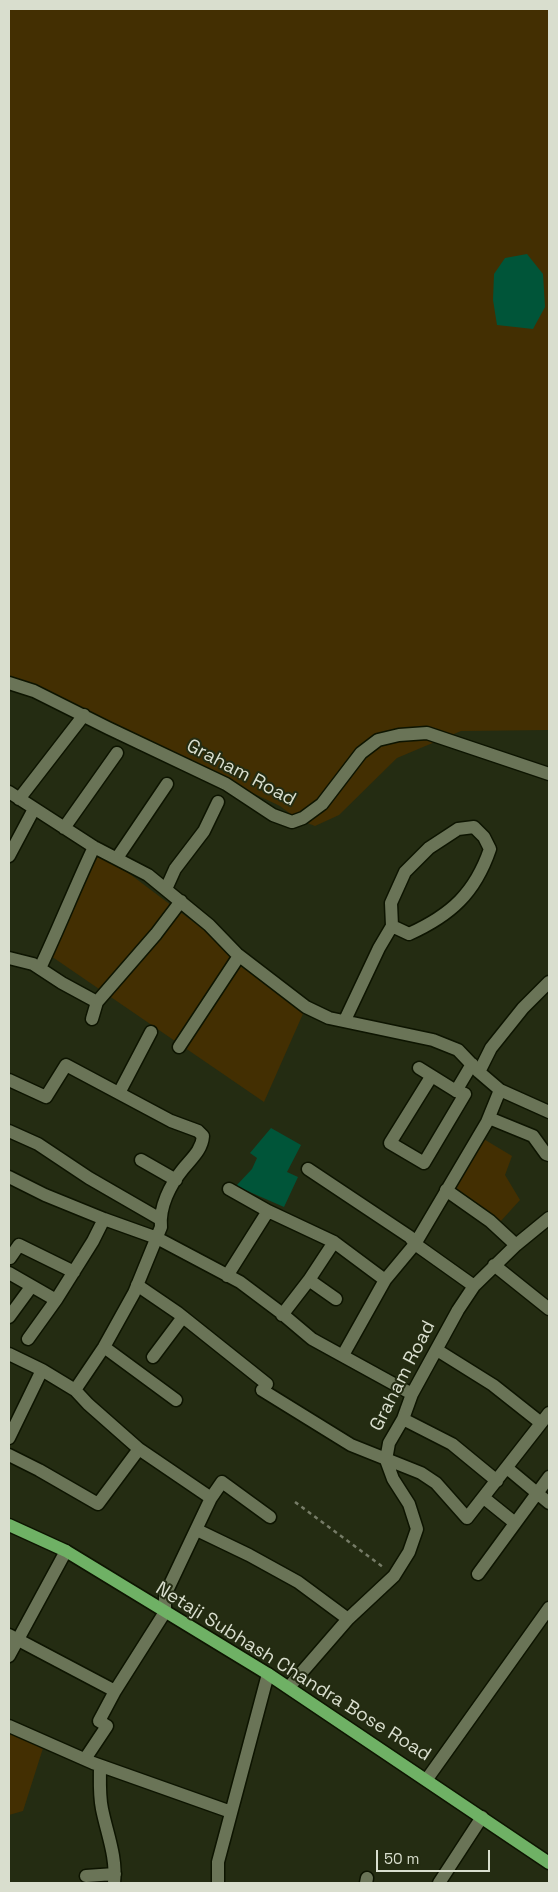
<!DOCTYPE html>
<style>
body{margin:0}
#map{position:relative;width:558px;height:1892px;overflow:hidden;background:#242c12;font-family:"Space Grotesk",sans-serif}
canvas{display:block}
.frame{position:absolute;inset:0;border:10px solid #d9dece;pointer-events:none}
.scale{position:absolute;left:376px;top:1850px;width:114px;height:22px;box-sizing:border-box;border:2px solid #d9dece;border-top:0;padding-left:6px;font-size:15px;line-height:18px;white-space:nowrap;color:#d9dece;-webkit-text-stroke:4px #242c12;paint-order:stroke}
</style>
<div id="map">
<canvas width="558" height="1892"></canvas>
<div class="frame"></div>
<div class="scale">50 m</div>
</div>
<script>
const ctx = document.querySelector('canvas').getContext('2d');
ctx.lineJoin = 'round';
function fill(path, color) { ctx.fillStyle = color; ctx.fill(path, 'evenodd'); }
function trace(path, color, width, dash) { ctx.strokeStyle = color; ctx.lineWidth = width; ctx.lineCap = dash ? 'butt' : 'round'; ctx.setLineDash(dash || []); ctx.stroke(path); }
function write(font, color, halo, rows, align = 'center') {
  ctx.font = font + ' "Space Grotesk",sans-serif'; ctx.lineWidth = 4; ctx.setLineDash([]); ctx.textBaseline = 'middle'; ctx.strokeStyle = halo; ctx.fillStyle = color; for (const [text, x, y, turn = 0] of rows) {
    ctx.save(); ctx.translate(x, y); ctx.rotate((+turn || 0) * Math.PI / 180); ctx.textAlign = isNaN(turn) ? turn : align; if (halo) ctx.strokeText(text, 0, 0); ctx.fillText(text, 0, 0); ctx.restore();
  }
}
const green = new Path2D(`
 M9,9H549V730L461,731L397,758L339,815L315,826L297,819L280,806L108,724L9,687Z
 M94,847L306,1007L264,1102L48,954Z
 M482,1138L512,1156L505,1175L520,1200L500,1222L451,1187Z
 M9,1730L44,1745L23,1811L9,1815Z`);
const water = new Path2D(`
 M527,254L543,274L545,307L533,329L497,325L493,300L494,274L505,258Z
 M271,1128L301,1145L287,1172L298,1177L284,1207L236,1186L252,1169L257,1158L250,1153Z`);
const path = new Path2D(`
 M295,1502L383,1567`);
const minor = new Path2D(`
 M9,683L34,691L108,728L226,784L273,815L292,822L303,818L322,804L361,753L378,740L399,735L427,733L549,774
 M9,792L94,847L148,875L209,925L237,954L306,1007L329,1018L433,1040L458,1050L479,1072L500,1090L549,1112
 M19,799L84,715
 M64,828L117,753
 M9,856L34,809
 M117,858L167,784
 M166,889L175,869L204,831L218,802
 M9,958L33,964L62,983L97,1002
 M40,968C59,928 75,887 94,847
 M92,1019L97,1002L156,934L181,901
 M345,1020L379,948L392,926L391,903L405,872L429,848L458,829L474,827L484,837L490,849C475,893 451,915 409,934L392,926
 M179,1047L239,956
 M419,1068L456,1091L465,1094L424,1163L390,1143L431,1077
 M479,1072L491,1048L523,1008L549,982
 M9,1080L46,1097L66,1065L171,1121L198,1131L203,1136C202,1150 191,1159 183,1169C170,1185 159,1207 161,1227L134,1293L104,1347L75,1390
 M456,1091L472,1064
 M119,1093L151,1032
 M489,1118L533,1136L546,1154L549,1155
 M9,1131L38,1144L89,1178L160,1219
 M141,1160L176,1180
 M308,1169L410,1237L415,1244L474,1286
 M9,1177L45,1195L104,1219L157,1238L240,1282L280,1312L312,1339L412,1394
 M446,1190L490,1221L516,1245
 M268,1211L334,1242L385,1280
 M334,1242L309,1280L336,1299
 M10,1258L19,1245L74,1272
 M494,1265L549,1309
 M9,1273L56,1300L28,1339
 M227,1276L268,1211L229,1189
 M137,1285L178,1313L267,1384
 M56,1300L93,1241L104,1219
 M282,1315L309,1280
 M9,1317L31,1287
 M104,1347L176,1400
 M437,1350L493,1385L541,1423
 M9,1354L42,1370L75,1390L88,1404L139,1449L211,1498
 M343,1355L385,1280L415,1244L487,1122L500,1090
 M153,1357L183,1317
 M262,1390L351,1445L421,1473L436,1483L467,1518L549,1413
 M403,1419L452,1444L497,1481
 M9,1438L42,1370
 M9,1455L39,1470L98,1504L139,1449
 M507,1468L549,1503
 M484,1498L515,1523
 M197,1530L249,1555L298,1582L348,1619
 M478,1574L549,1477
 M9,1635L115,1691
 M9,1656L66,1551
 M289,1687L348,1619L394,1576L409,1552L417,1529L409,1504L393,1479L386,1460L389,1443L403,1419L412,1394L458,1310L474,1286L516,1245L549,1218
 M9,1726L93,1763L231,1812
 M85,1759L107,1726L99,1721L115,1691L165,1612V1595L211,1498L222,1482L270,1517
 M100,1766C100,1780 99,1795 102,1809C107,1834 117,1857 114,1883
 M427,1779L549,1608
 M86,1876L115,1874
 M218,1883V1862L268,1674
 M366,1883L367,1878
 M439,1883L482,1817`);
const major = new Path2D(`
 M9,1525L66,1551L268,1674L549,1863`);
const streetNames = [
 ["Graham Road",241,773,28],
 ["Graham Road",403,1376,-63],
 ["Netaji Subhash Chandra Bose Road",293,1672,32]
];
fill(green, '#432f02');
fill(water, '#005539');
trace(minor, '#0d1400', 15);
trace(major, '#0d1400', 15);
trace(path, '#767c67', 2.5, [4, 4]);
trace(minor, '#6a7457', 12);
trace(major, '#6fb165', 12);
write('19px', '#d9dece', '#242c12', streetNames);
</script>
